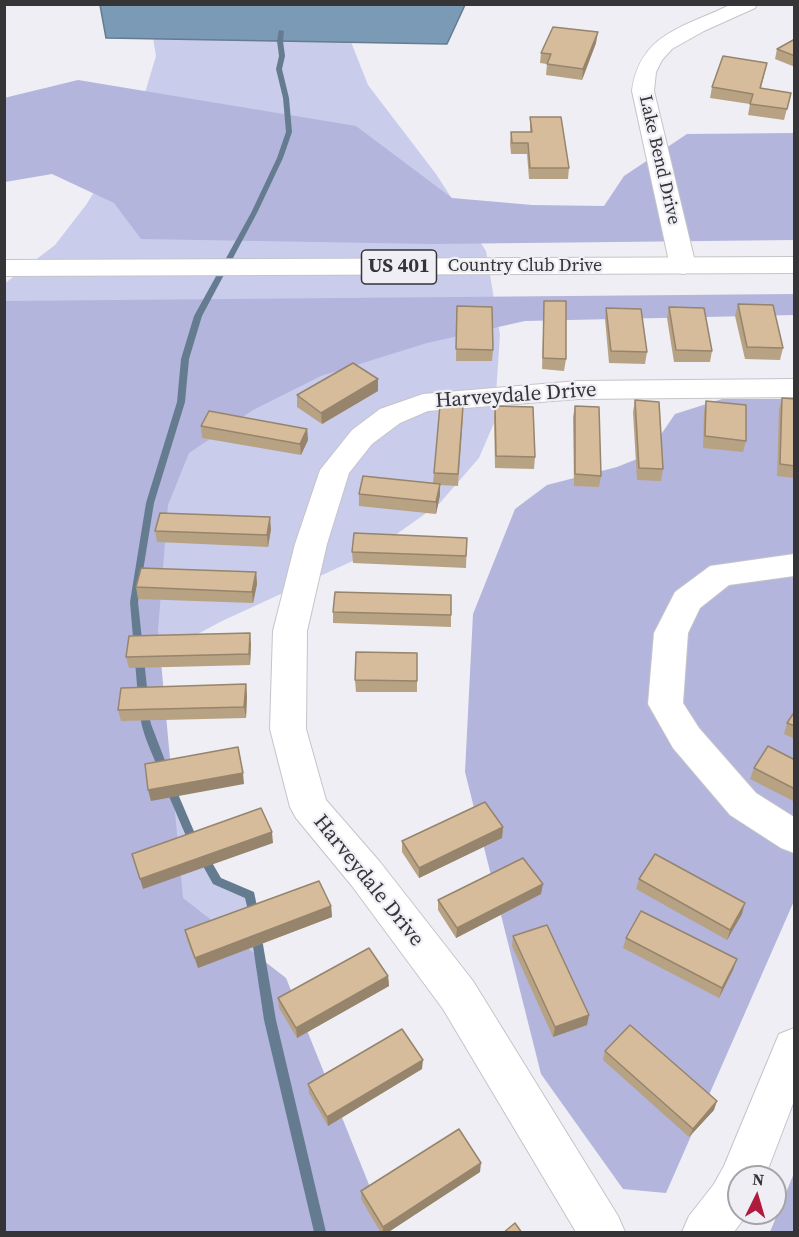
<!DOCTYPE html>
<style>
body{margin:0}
#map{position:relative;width:799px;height:1237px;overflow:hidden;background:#eeeef4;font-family:"Source Serif 4",serif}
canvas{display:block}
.frame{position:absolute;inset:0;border:6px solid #353538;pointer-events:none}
.north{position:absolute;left:727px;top:1165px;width:60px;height:60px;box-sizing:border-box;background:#eeeef4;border:2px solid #a4a4a9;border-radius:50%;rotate:5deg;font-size:16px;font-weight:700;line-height:24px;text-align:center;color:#353538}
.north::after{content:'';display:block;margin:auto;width:21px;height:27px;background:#af1b3c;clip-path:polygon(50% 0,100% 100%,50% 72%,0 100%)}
</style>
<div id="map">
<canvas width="799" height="1237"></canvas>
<div class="frame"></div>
<div class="north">N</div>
</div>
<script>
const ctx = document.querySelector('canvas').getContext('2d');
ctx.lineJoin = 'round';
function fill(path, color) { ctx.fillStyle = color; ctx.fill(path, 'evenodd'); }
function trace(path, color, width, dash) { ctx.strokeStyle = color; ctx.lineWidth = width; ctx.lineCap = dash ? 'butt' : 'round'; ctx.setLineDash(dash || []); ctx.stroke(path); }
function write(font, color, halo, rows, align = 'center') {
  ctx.font = font + ' "Source Serif 4",serif'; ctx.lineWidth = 4.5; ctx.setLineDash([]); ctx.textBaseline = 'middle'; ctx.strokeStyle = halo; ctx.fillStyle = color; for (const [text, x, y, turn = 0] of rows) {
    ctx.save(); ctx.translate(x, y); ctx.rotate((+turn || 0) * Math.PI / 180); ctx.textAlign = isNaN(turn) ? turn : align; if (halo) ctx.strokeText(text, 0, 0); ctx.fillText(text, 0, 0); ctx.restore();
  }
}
const green = new Path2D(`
 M153,38L351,42L368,85L436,174L486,251L500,335L494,423L479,458L439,504L370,553L222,621L138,666L146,724L188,833L217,880L250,895L319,1232L4,913V284L55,245L86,205L135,126L156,56Z`);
const forest = new Path2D(`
 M78,80L356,126L452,198L532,205L604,206L624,176L687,134L794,133V240L434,244L141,239L114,203L52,174L5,182L4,98Z
 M794,294V315L525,321L427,343L321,376L253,410L189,453L168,505L158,630L183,898L286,978L388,1232H5L4,301Z
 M722,399H794V901L666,1193L623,1189L541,1074L465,772L473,614L515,509L547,485L617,467L647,455L675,414Z
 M794,1173V1232H770Z`);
const water = new Path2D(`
 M100,5V4L465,5L447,44L106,38Z`);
const stream = new Path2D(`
 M279,30L284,31L283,41L285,56L282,69L289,98L292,132L283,158L257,213L202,316L189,359L185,402L154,503L138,602L148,697L146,700H140L138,697L130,602L146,503L177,402L181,359L194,316L251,213L277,158L286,132L283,98L276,69L279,56L277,41Z
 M144,706L147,707L151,724L169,771L168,774L164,775L160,774L159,771C153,754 137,725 141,707Z
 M170,783L174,784L175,787L199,843L198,846L194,847L190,846L189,843L165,787L166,784Z
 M203,853L207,854L221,878L254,892L259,916L258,919L254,921L250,919L245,898L213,884L198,857L199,854Z
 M256,928L260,930L261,933L276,1020L326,1232H314L264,1020L251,933L252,930Z`);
const minor = new Path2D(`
 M732,4H757L755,8L704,31L672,49L662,60L656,72L654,91L696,266L692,271L683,274L674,271L670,266L632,91C640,32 686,27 732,4Z
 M794,379V397L578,399L428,411L400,423L372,444L349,473L327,544L307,631L306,729L326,800L380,862L473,981L618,1216L625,1232H576L443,1009L352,886L296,818L290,807L270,729L273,631L295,544L320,470L352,430L380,409L423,394L578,381Z
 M794,554V576L729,585L700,608L688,633L683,703L699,728L756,793L794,817V853L781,848L730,815L673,748L648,704L654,633L675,592L710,566Z
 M794,1028V1101L765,1177H739V1213H748L734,1232H682L689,1216L714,1184L724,1166L779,1034Z`);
const major = new Path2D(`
 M794,257V273L4,276V260Z`);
const wall = new Path2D(`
 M795,39V67L775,59L777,49Z
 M596,43L582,80L546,75L547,64L540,63L541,53Z
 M767,63L761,88L791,93L784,120L748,115L750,104L710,98L712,87Z
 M530,117L569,168L568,179H529L527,154H511L510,143L511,132H530Z
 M544,301L566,359L564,371L542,369Z
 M738,304L783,348L780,360L745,359L735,316Z
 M457,306L493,350L492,361H456Z
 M669,307L712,351L710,362H674L667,318Z
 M606,308L647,352L645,364L609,363L605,319Z
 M378,391L322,424L297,407V395Z
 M782,398L795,399V478L777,476L779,409Z
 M635,400L663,469L661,481L637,480L633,412Z
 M706,401L746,441L743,452L703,448L704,412Z
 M495,406L535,457L534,469L495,468L494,417Z
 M575,406L601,476L599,487L574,486L573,417Z
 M463,417L458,486L440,485V495L436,514L359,506V494L433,483L434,473Z
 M201,426L307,429L308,440L301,455L202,438Z
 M271,529L268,547L157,542L155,531Z
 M467,538L466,568L353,563L352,552Z
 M256,572L257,584L253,603L138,599L136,587Z
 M333,612L451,615V627L333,623Z
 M251,644L250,665L129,668L126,657Z
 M417,653V692H356L355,680Z
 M246,684L247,696L246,718L121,721L118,710Z
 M795,711V739L784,734L787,723Z
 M795,760V802L750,779L754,768Z
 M503,827L502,838L419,878L402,852V841Z
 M639,879L742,914L727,940L636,889Z
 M541,894L456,938L438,910V900Z
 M331,906L332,917L198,968L187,940L185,930Z
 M513,936L589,1015L587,1025L553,1037L512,946Z
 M626,938L737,959L733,970L719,998L623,948Z
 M388,976L389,986L297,1038L279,1008L278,998Z
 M605,1051L714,1110L689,1137L603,1060Z
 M422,1069L328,1126L309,1093L308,1084Z
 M480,1172L387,1233H381L361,1199V1191Z`);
const shadedWall = new Path2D(`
 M598,32L596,43L582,80L583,69Z
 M378,379V391L322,424L321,413Z
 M307,429L308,440L301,455L300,444Z
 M440,484V495L436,514V502Z
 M270,517L271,529L268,547L267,535Z
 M256,572L257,584L253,603L252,592Z
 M250,633L251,644L250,665L249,654Z
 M246,684L247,696L246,718L244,707Z
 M243,773L244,784L151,801L148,790Z
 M503,827L502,838L419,878V868Z
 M272,832L273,843L143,889L140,879Z
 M543,884L541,894L456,938L457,928Z
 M745,903L742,914L727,940L730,930Z
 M331,906L332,917L198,968L195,958Z
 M737,959L733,970L719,998L722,988Z
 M388,976L389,986L297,1038L296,1028Z
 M589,1015L587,1025L553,1037L555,1027Z
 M423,1060L422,1069L328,1126L327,1117Z
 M717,1101L714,1110L689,1137L693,1129Z
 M481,1163L480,1172L387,1233H383V1227Z`);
const building = new Path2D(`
 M553,27L598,32L583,69L547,64L551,54L541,53Z
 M795,39V56L777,49Z
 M723,56L767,63L760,88L791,93L787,109L750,104L753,94L712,87Z
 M530,117H561L569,168H530L528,143H512L511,132H532Z
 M544,301H566V359L543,358Z
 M738,304L773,305L783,348L747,347Z
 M457,306L492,307L493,350L456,349Z
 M669,307L704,308L712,351L676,350Z
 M606,308L641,309L647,352L611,351Z
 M353,363L378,379L321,413L297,395Z
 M782,398L795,399V466L780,464Z
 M635,400L659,402L663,469L639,468Z
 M706,401L746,405V441L705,436Z
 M440,405L463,406L458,474L434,473Z
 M495,406L533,407L535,457L496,456Z
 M575,406L599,407L601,476L575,474Z
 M209,411L307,429L300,444L201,426Z
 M363,476L440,484L436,502L359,494Z
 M160,513L270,517L267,535L155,531Z
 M354,533L467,538L466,556L352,552Z
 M141,568L256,572L252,592L136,587Z
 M335,592L451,595V615L333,612Z
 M250,633L249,654L126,657L129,636Z
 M356,652L417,653V681L355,680Z
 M246,684L244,707L118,710L121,688Z
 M795,711V726L787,723Z
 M768,746L795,760V789L754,768Z
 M238,747L243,773L148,790L145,764Z
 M485,802L503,827L419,868L402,841Z
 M261,808L272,832L140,879L132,854Z
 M655,854L745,903L730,930L639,879Z
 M523,858L543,884L457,928L438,900Z
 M319,881L331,906L195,958L185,930Z
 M641,911L737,959L722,988L626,938Z
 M547,925L589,1015L555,1027L513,936Z
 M369,948L388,976L296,1028L278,998Z
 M630,1025L717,1101L693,1129L605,1051Z
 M402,1029L423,1060L327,1117L308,1084Z
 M459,1129L481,1163L383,1227L361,1191Z
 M515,1223L522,1233H503Z`);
const farStreetnames = [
 ["Lake Bend Drive",659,160,77],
 ["Country Club Drive",525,266]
];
const shields = [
 [399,267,75]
];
const shieldNames = [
 ["US 401",399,267]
];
const streetNames = [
 ["Harveydale Drive",516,396,-4],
 ["Harveydale Drive",368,881,51]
];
fill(green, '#caccec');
fill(forest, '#b3b5dc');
fill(water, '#7a9ab6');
trace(water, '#657c90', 1.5);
fill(stream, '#657c90');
trace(minor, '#c4c4ca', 2);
trace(major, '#c4c4ca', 2);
fill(minor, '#fff');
fill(major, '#fff');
fill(wall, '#b8a284');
fill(shadedWall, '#96846c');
fill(building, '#d6bc9a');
trace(building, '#96846c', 1.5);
write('18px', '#353538', '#eeeef4', farStreetnames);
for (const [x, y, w] of shields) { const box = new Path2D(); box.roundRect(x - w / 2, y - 17, w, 34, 4.5); ctx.fillStyle = '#eeeef4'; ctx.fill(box); trace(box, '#353538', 1.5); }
write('bold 20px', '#353538', null, shieldNames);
write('21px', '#353538', '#eeeef4', streetNames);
</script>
